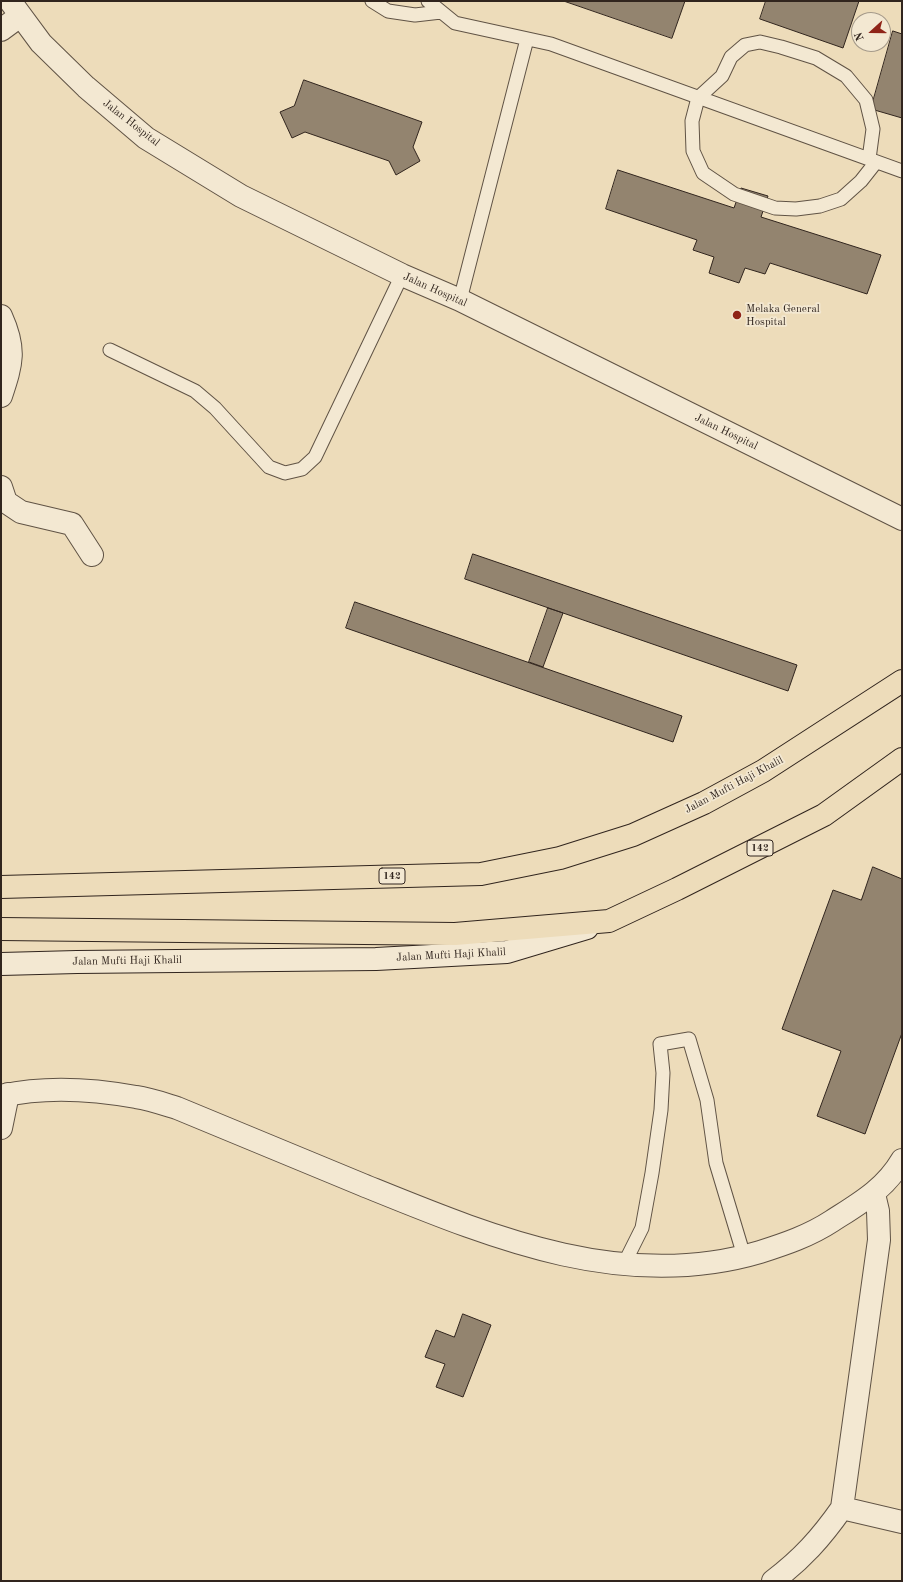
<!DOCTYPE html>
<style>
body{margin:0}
#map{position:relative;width:903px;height:1582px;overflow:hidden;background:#eddcba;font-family:"Old Standard TT",serif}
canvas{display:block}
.frame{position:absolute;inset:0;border:2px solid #31251e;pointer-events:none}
.north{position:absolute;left:851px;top:12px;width:40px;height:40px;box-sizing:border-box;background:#f3e8d2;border:1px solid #a59a8a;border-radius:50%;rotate:249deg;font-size:11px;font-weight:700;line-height:16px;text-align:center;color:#31251e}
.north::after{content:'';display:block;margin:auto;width:14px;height:18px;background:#8f2418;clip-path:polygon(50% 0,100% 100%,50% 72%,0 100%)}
</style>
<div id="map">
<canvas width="903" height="1582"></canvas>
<div class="frame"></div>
<div class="north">N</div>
</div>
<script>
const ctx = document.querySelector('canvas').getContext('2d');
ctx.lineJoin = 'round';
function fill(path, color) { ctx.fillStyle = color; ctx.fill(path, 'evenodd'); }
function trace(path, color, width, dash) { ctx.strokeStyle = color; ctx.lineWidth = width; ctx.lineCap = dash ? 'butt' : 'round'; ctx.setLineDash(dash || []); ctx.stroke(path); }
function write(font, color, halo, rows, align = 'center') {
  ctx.font = font + ' "Old Standard TT",serif'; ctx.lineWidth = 3.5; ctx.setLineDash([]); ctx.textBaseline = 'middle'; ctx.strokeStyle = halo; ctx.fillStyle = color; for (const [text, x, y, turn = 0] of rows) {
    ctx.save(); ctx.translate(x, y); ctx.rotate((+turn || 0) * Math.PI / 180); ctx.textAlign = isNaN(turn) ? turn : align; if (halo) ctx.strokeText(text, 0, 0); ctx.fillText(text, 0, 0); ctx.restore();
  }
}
const building = new Path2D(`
 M564,1H685L672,38Z
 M766,1H859L843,48L760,19Z
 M893,31L902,34V118L871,109Z
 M304,80L422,122L413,147L420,161L396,175L389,161L305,132L292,138L280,112L294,106Z
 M618,170L734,208L741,188L768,196L761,217L881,255L867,294L770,263L765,274L745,268L739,283L709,273L714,257L693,250L697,240L606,209Z
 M473,554L797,665L788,691L465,579Z
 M355,602L682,716L673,742L346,628Z
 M548,608L563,613L543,667L529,662Z
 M873,867L902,879V1033L865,1134L817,1116L841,1051L782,1029L833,890L861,900Z
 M463,1314L491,1325L463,1397L436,1387L445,1364L425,1357L436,1330L454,1337Z`);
const service = new Path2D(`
 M372,1L388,11L415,15L441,12
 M428,1L455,23L551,44L902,171
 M869,159L873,129L866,100L846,76L816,58L781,47L760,42L745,45L731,57L722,76L698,98L692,121L693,151L703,173L734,194L775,208L796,209L820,206L841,199L861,181L876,162
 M460,300L527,39
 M110,350L195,391L215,408L269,467L285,473L302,469L315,457L402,275
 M624,1264L642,1228L652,1173L661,1110L663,1073L660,1044L689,1039L707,1100L716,1163L744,1256`);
const minor = new Path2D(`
 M1,30L20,16
 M1,316C16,349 12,363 1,396
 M1,487L6,502L21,512L72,524L92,555
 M1,1128L8,1094
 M842,1508L902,1522
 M773,1581C802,1559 821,1538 842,1508L879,1240L878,1211L874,1194`);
const tertiary = new Path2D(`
 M10,1L41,43L86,87L146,138L241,196L402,275L460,300L902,519
 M1,1096C45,1086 92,1089 136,1097C150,1099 164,1104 177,1108C239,1134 301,1159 363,1185C489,1236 622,1293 760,1252C785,1244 809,1236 832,1221C860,1203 885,1189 902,1160`);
const secondary = new Path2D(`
 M1,964L77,962L376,959L507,952L587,928`);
const trunk = new Path2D(`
 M1,887L481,874L560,858L633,835L704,803L763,771L902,681
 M1,929L455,934L609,921L677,889L824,815L902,759`);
const markers = [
 [737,315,5,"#8f2418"]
];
const shields = [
 [760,848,26],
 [392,876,26]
];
const shieldNames = [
 ["142",760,848],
 ["142",392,876]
];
const streetNames = [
 ["Jalan Hospital",131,123,38],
 ["Jalan Hospital",435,290,24],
 ["Jalan Hospital",726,432,26],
 ["Jalan Mufti Haji Khalil",734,785,-28],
 ["Jalan Mufti Haji Khalil",451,955,-3],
 ["Jalan Mufti Haji Khalil",127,961,-1]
];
const poiNames = [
 ["Melaka General",746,309],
 ["Hospital",746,322]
];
fill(building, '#93846f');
trace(building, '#31251e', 1);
trace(service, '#605345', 15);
trace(minor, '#605345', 24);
trace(tertiary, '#605345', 24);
trace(secondary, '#31251e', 24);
trace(trunk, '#31251e', 24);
trace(service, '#f3e8d2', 13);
trace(minor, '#f3e8d2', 22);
trace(tertiary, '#f3e8d2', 22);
trace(secondary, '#f3e8d2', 22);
trace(trunk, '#eddcba', 22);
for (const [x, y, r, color] of markers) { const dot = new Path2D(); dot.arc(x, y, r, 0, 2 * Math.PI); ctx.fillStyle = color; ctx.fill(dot); trace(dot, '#f3e8d2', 1.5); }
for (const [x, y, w] of shields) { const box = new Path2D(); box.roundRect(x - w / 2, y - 8, w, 16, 3); ctx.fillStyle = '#f3e8d2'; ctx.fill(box); trace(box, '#31251e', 1); }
write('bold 10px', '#31251e', null, shieldNames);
write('11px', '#31251e', '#f3e8d2', streetNames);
write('11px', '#31251e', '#f3e8d2', poiNames, 'left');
</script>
